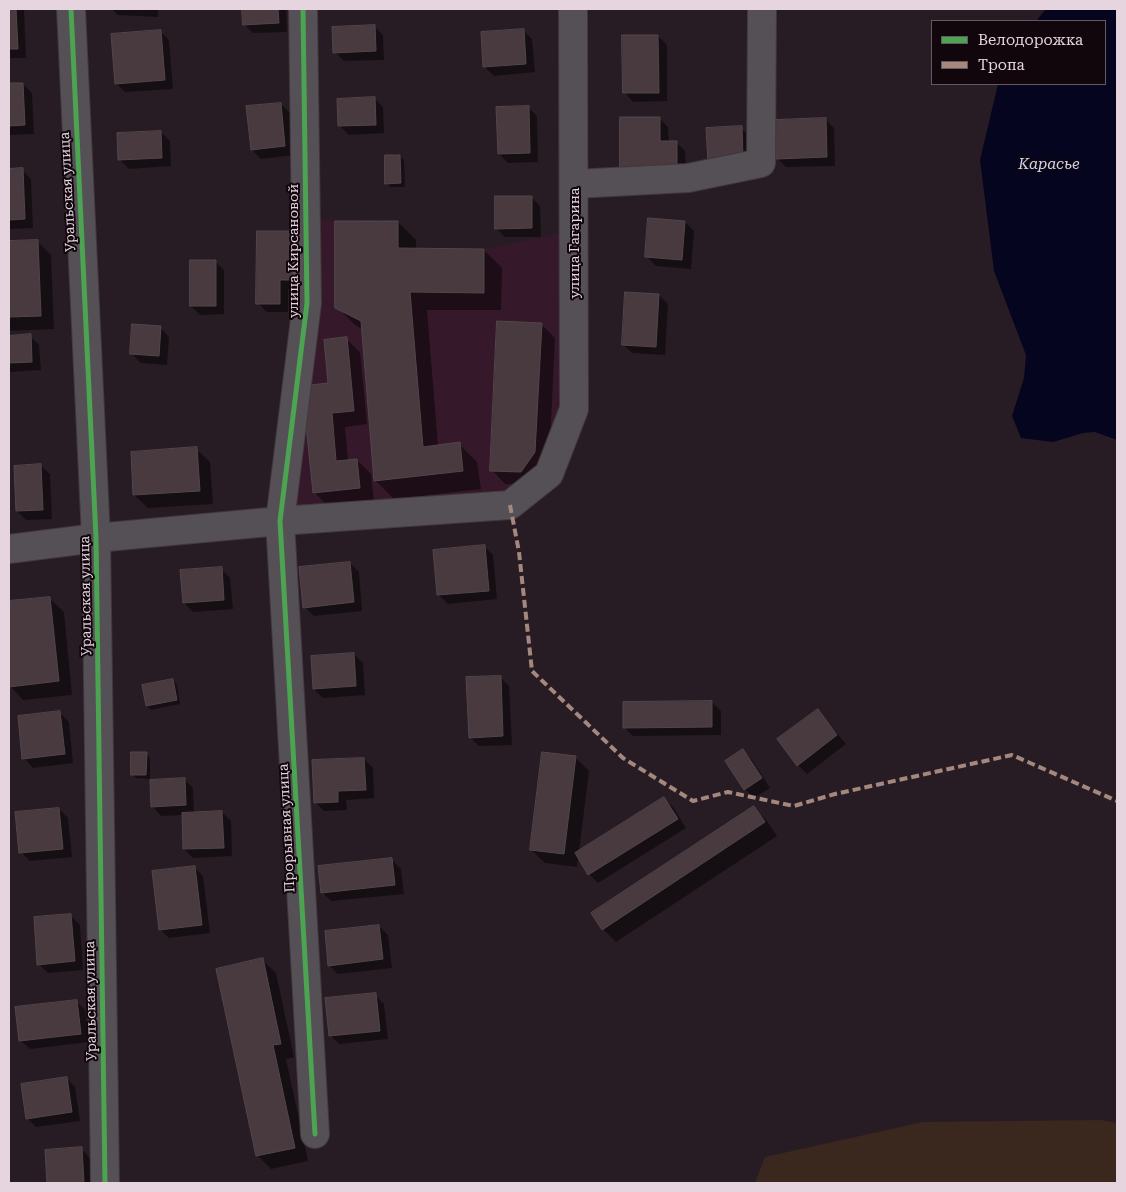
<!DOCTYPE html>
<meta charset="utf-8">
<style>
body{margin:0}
#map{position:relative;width:1126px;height:1192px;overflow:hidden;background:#281c24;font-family:"Roboto Serif",serif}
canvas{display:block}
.frame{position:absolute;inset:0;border:10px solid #e6d4de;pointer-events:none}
.legend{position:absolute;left:931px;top:20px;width:175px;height:65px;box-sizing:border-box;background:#10060c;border:1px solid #665860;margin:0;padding:6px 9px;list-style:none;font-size:15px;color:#e6d4de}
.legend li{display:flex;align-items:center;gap:10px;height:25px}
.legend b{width:25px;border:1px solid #665860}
</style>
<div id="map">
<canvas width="1126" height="1192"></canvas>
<div class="frame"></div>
<ul class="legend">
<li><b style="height:6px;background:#4ca352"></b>Велодорожка</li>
<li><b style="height:6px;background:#a5887d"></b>Тропа</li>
</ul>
</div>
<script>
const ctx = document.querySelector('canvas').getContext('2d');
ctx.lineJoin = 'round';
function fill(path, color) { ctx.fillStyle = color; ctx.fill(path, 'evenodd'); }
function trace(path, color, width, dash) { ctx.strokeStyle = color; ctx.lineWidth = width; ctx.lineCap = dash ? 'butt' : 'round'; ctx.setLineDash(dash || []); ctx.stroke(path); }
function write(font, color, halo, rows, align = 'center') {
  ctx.font = font + ' "Roboto Serif",serif'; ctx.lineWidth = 4; ctx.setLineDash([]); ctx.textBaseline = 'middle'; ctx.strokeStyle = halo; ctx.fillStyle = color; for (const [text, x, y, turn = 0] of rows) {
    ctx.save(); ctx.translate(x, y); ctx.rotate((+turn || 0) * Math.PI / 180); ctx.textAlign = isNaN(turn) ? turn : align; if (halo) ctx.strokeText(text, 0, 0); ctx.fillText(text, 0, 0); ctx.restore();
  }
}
const built = new Path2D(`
 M312,220L398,221L399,248L484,249L568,232V408L544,468L508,501L286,515Z`);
const green = new Path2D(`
 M1101,1120L1117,1123V1183H755L765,1157L923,1122Z`);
const water = new Path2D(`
 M1046,9H1117V440L1095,432L1083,433L1053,442L1021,438L1012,416L1024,378L1026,355L994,271L980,160L998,84H1105V21H1036Z`);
const shadow = new Path2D(`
 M9,9H24L26,58H9Z
 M112,9H158V17L118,15Z
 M243,9H286L287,32L253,33L244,24Z
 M821,9H855V10Z
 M374,26L383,35L384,60L344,61L335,52Z
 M523,30L532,39L535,72L494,76L485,67Z
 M160,31L169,40L173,89L125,92L116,83Z
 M658,36L667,45V101L633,102L624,92Z
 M9,84H23L32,93L34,134L9,135Z
 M374,98L383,107L384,133L349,135L340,126Z
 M281,104L290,113L294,155L261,159L252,150Z
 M528,107L537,116L538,162L508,163L499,154Z
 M659,118L668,127L669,142H676L685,151L686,177L630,178Z
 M825,119L834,128L835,166L786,167L777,158Z
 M741,128L750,137L752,169L718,171Z
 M161,132L170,141L171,166L129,169L120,160Z
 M400,156L404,160L405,187H391L386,183Z
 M9,170H22L31,179L33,228L9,229Z
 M531,197L540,206L541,237H505L496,228Z
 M398,222L416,240V250H484L502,268L501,310H427L438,446L459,444L477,462L481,489L394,499L376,481L363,330L355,325L337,307Z
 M685,222L694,231L691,269L656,266L647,257Z
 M258,233L302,288L288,289V312H267L258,303Z
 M37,241L51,255L54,329L9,331V243Z
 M215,261L224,270V314L200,315L191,306Z
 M659,295L668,304L665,355L632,353L623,344Z
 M541,324L555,338L549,466L535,485L505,484L492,470Z
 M160,327L169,337L167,365L141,363L132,354Z
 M30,336L39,345L41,370L9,372V337Z
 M346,339L360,352L367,424L345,427L348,461L357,460L371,474L374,501L328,506L314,492L330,384Z
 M196,449L210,462L213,504L148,508L134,495Z
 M40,465L50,474L52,519L26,520L17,511Z
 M484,546L493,555L497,599L448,604L439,595Z
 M350,563L359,572L362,611L314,616L305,607Z
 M221,569L230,578L233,609L193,612L184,603Z
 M50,599L64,612L72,695L23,700L10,686L9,603Z
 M354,654L363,663L365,695L323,698L314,689Z
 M500,677L509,686L512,745L479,746L470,737Z
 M173,680L177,685L180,704L151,710L147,706Z
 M712,702L721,711V735L633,736L624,727Z
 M818,710L846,744L807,774L798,765Z
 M60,713L69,722L73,763L33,768L24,758Z
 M743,751L752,760L770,788L754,798L745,789Z
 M146,754L150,758V779L136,778L132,774Z
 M575,757L589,771L579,852L664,798L673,807L686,828L598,883L589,874L578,856L577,867L545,863L531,850Z
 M364,759L373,768L374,798L346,800L347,810L324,811L315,802Z
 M184,779L193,788L194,813L222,812L231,821L232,856L193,858L184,849L183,815L161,816L152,806Z
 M753,807L767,821L777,836L616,942L603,929Z
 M59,809L68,818L72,857L30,861L21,852Z
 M392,860L401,869L404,894L331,901L322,892Z
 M194,867L203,876L210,933L169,938L160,929Z
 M71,916L80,925L83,970L48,973L39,964Z
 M379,926L388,935L392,968L338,974L329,965Z
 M262,960L276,973L294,1057L286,1059L308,1161L271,1169L257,1155Z
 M375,995L384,1004L388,1039L339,1044L330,1035Z
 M76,1001L85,1010L89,1042L30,1049L20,1040Z
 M66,1078L75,1087L80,1121L36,1127L27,1118Z
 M81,1149L90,1158L92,1183H48L46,1151Z`);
const building = new Path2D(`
 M9,9H16L18,49H9Z
 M242,9H278L279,23L243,25Z
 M375,25L376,51L333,53L332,27Z
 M524,29L526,64L483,67L481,32Z
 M161,30L165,80L115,84L111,34Z
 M622,35H658L659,93H623Z
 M9,83H23L25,125L9,126Z
 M375,97L376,125L338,126L337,99Z
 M281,103L285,146L251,150L246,106Z
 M529,106L530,153L498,154L496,107Z
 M620,117H660V141H677V168L620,169Z
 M826,118L827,157L776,159L775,120Z
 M742,126L743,160L708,162L706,128Z
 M161,131L162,158L118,160L117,133Z
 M385,155H400L401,183L385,184Z
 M23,168L25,219L9,220V169Z
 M495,196H532V228L495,229Z
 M648,218L685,221L682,260L645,257Z
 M335,221H398V248L484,249V293L410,292L423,447L460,442L463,471L374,481L361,321L335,308Z
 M257,231H294V280H280V304H256Z
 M38,240L41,316L9,317V241Z
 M190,260H216V306H190Z
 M625,292L659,294L656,347L622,345Z
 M497,321L542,323L535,452L521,472L490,471Z
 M132,324L161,326L159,356L130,354Z
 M31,334L32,362L9,363V336Z
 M347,337L354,411L332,413L336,461L357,459L360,488L313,493L302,386L328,383L324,340Z
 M197,447L200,491L133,495L131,452Z
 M41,464L43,510L16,511L14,466Z
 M485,545L489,591L437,595L433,550Z
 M350,562L354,602L303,608L299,567Z
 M222,567L224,600L183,603L180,570Z
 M50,597L59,681L9,687V601Z
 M354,653L356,686L313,689L311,656Z
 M501,676L503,736L469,738L466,677Z
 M173,679L177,700L146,706L142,685Z
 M712,701V727L623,728V702Z
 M818,709L837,735L797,766L777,739Z
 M60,711L65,754L22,759L18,716Z
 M743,749L762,778L744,790L725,761Z
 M131,752H147L146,775H131Z
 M542,752L576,756L564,854L530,850Z
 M364,758L366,790L338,791V802L314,803L312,760Z
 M185,778L186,805L151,807L150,780Z
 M664,797L678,819L588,875L575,853Z
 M754,806L765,822L602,930L591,913Z
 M59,808L63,849L19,853L15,812Z
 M222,811L224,848L183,849L182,813Z
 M392,858L395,885L321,893L318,866Z
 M195,866L202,925L159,930L152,871Z
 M71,914L75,961L37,965L34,917Z
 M379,925L383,959L328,966L325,931Z
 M263,958L281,1044L273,1045L295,1148L256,1156L216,969Z
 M376,993L380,1031L329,1036L325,998Z
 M77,1000L81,1034L19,1041L15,1007Z
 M67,1077L72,1112L26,1119L21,1084Z
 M82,1147L84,1183H47L45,1150Z`);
const minor = new Path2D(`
 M71,9L96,538L105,1183
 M303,9L307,303L280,521L315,1134
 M575,184L688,178L761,163L762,9
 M9,549L96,538L280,521L510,505L549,474L574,409L573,9`);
const quiet = new Path2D(`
 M510,505L519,552L532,671L623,758L693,801L728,792L794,806L835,794L1012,755L1117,801`);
const cycleway = new Path2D(`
 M71,9L96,538L105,1183
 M303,9L307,303L280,521L315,1134`);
const streetNames = [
 ["Уральская улица",68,192,-93],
 ["улица Гагарина",575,243,-90],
 ["улица Кирсановой",294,251,-90],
 ["Уральская улица",86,596,-91],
 ["Прорывная улица",287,828,-93],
 ["Уральская улица",91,1001,-91]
];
const waterNames = [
 ["Карасье",1049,165]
];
fill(built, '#35192b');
fill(green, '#3a271e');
fill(water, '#06051f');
fill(shadow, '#0007');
fill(building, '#483a3f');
trace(building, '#52464a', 1);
trace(minor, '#42373d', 30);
trace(minor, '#545056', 28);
trace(quiet, '#a5887d', 4, [8, 4]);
trace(cycleway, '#4ca352', 5);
write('14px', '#e6d4de', '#10060c', streetNames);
write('italic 15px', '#cbd5fb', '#10060c', waterNames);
</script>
